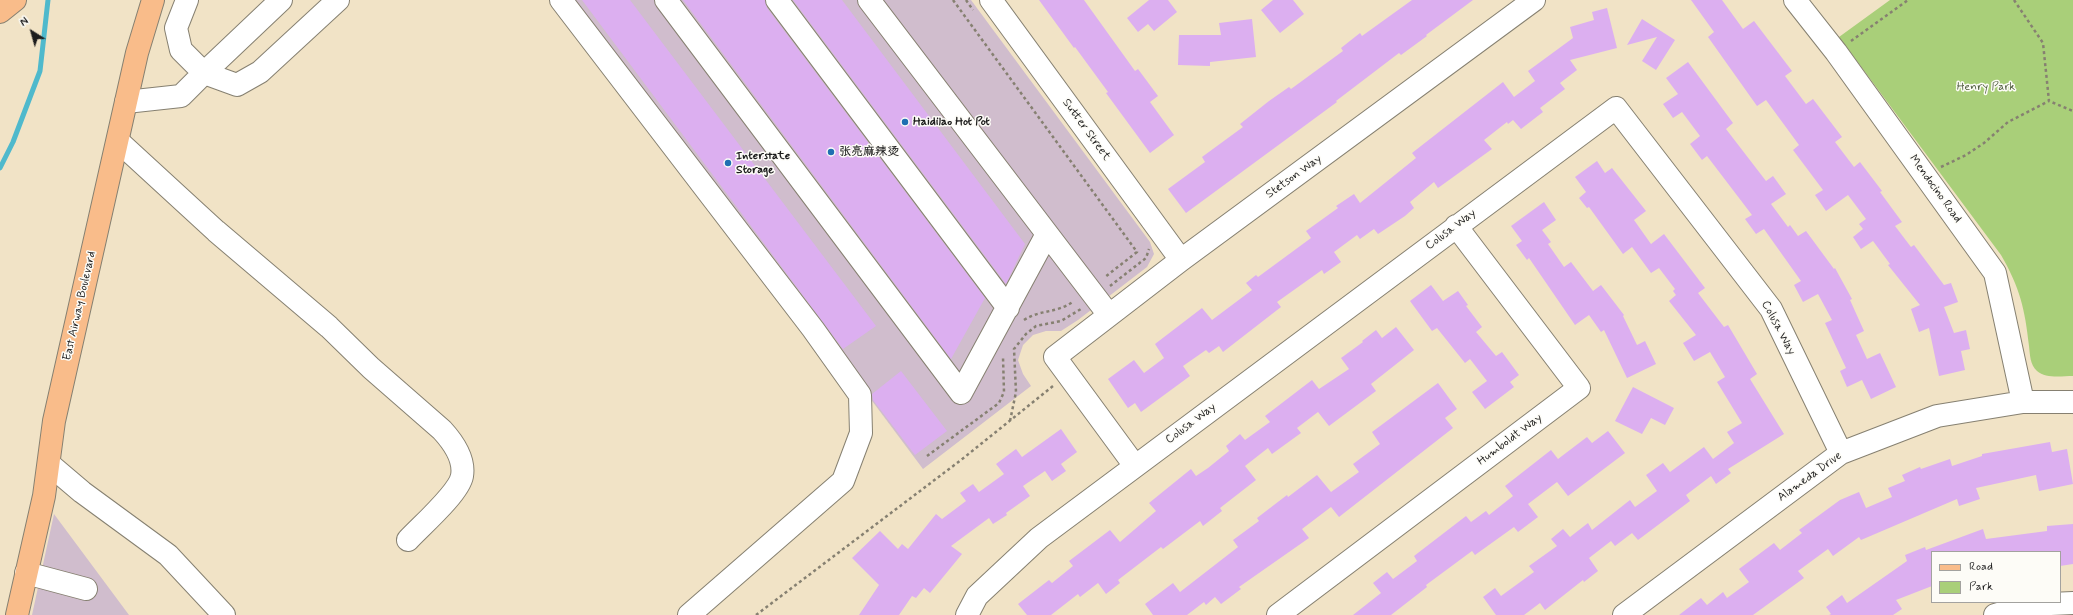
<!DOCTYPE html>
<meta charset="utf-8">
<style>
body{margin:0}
#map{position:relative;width:2073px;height:615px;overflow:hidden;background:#f1e3c6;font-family:Mynerve,sans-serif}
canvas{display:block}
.legend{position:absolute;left:1931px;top:551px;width:130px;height:52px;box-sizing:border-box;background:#fdfcf7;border:1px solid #a3a29f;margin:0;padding:5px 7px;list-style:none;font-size:12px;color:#1c1c1c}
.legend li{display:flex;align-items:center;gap:8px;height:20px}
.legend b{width:20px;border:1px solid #a3a29f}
.north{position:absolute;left:12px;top:12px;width:40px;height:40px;-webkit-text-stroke:3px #fdfcf7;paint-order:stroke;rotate:323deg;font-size:11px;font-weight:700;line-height:16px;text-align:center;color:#1c1c1c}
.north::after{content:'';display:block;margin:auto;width:14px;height:18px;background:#1c1c1c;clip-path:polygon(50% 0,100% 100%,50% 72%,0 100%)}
</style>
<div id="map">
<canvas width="2073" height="615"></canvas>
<ul class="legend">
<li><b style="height:5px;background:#f9bc8a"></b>Road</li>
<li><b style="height:11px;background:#a9cf79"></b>Park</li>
</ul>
<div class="north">N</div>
</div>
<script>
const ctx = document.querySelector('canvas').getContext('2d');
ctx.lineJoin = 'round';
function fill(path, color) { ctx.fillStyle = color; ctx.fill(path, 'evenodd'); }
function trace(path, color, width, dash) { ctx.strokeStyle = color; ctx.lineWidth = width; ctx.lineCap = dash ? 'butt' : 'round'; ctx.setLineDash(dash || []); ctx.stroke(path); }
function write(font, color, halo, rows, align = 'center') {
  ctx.font = font + ' Mynerve,"LXGW WenKai TC",sans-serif'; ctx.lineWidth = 3; ctx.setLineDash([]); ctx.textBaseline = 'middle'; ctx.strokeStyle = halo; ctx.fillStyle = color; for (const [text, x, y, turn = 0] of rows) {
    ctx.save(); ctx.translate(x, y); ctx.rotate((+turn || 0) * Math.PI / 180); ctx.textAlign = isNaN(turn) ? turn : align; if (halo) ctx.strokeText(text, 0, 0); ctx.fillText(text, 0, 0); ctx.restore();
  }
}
const industrial = new Path2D(`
 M572,0H971L1150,242L1154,254L1147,267L1078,320L1061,331H1046L1033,335L1023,345L1018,360L1023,374L1031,386L923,469Z
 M54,514L129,615H32Z`);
const green = new Path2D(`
 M1890,0H2073V376C2062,376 2046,379 2037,371C2030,365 2030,355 2029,346C2025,309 2020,288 2001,255L1839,37Z`);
const stream = new Path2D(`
 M0,168L13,142L40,71L48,0`);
const building = new Path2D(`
 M582,0H630L876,326L843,349Z
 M683,0H765L767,8L985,298L951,359Z
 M793,0H842L1025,244L1006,284Z
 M1039,0H1084L1135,71L1138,69L1158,96L1150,102L1174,135L1150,153L1106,93L1108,92L1075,47L1074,48Z
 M1149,0H1168L1177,12L1154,31L1148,24L1138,32L1127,18Z
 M1273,0H1293L1304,14L1280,33L1261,10Z
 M1412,0H1473L1426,35L1427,36L1401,55L1399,53L1336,101L1337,102L1186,213L1168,189L1205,162L1202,157L1243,127L1240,124L1269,101L1289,87L1291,89L1343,51L1341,48L1360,33L1362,36Z
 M1691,0H1722L1743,29L1754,21L1792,71L1785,76L1806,104L1813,99L1842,137L1835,142L1854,167L1860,162L1882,191L1880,192L1902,222L1895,226L1911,247L1914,245L1944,285L1951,283L1958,302L1944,307L1954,333L1966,330L1970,349L1961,351L1965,370L1939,376L1929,328L1919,332L1911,309L1920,305L1888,265L1890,264L1873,241L1861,249L1853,237L1863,229L1859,224L1866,219L1848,195L1826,211L1815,195L1823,190L1793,150L1799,145L1766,100L1757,106L1708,37L1714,32Z
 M1607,8L1617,48L1570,60L1577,70L1560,83L1565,89L1540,108L1543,112L1521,129L1513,120L1508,124L1507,122L1484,140L1492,149L1438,188L1434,182L1410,202L1414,208L1405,216L1378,234L1374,229L1360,239L1357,235L1334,252L1341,262L1324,274L1322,270L1277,302L1281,307L1223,352L1219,346L1209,353L1206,350L1183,366L1190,376L1141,412L1135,403L1128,408L1108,379L1134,360L1144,373L1164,358L1155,344L1202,308L1212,320L1252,290L1246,283L1256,275L1258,277L1311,238L1306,231L1338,208L1336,206L1354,194L1360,203L1416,158L1412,153L1503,82L1514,97L1535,81L1528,71L1573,38L1570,27L1594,20L1592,12Z
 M1252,19L1256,57L1210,62V66L1178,65L1179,35H1221L1219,23Z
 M1642,19L1675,40L1656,70L1642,61L1657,37L1627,45Z
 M1688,62L1733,123L1726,129L1766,181L1773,176L1786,194L1771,204L1788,227L1790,225L1798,236L1806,231L1834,269L1835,268L1852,299L1850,300L1864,331L1856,335L1867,359L1880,353L1896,387L1871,399L1862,380L1847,387L1840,371L1846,368L1825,323L1832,320L1818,294L1803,302L1794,285L1801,281L1764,229L1756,234L1745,219L1752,215L1707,156L1702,160L1690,144L1700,136L1682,112L1673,118L1663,104L1678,94L1666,78Z
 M1597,161L1605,173L1612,168L1646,211L1634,220L1651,244L1664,234L1705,288L1698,293L1724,327L1728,325L1757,374L1750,379L1784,434L1728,469L1731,473L1716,484L1711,476L1686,495L1690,501L1638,540L1632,533L1615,546L1611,541L1589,558L1598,571L1584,582L1583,580L1545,610L1540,603L1524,615H1496L1483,597L1495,588L1501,596L1534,572L1529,566L1557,546L1551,539L1563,529L1570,537L1588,523L1592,530L1630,500L1635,507L1657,491L1646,475L1663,463L1670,472L1704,447L1713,459L1734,443L1727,432L1742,423L1717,382L1725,377L1710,352L1694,361L1683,343L1696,335L1669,301L1676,295L1673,291L1675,289L1659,268L1651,273L1632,247L1623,254L1589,207L1587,208L1579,198L1586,192L1575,177Z
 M1544,202L1556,220L1542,230L1551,242L1548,244L1564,267L1571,262L1593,291L1601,285L1624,315L1623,316L1637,345L1645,341L1656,364L1627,378L1604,330L1601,332L1589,315L1575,325L1529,258L1527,260L1516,245L1522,241L1511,226Z
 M1431,285L1443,301L1458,291L1468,305L1466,306L1482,327L1476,332L1496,356L1502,352L1519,375L1510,382L1514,387L1485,409L1472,392L1487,381L1470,359L1465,363L1437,328L1432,331L1410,301Z
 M1396,327L1414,350L1371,384L1376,391L1329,426L1318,412L1297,428L1301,433L1272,454L1268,448L1245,466L1256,480L1220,508L1222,511L1203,526L1200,521L1163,549L1161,547L1118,580L1120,583L1106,594L1098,583L1080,597L1078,594L1051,615H1027L1018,604L1049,580L1052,583L1073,566L1069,561L1110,530L1120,542L1156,511L1149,503L1191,469L1196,476L1208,468L1229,451L1226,446L1240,434L1245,440L1270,422L1265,416L1312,380L1319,389L1349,369L1341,358L1363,342L1362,341L1376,330L1382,338Z
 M901,371L947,431L915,455L873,400L872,394Z
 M1438,383L1457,409L1445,418L1453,428L1339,517L1331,507L1302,529L1309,538L1239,587L1241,589L1221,604L1215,597L1206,605L1204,602L1187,615H1153L1145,604L1173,583L1180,592L1238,547L1233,540L1259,521L1257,518L1287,495L1288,497L1317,475L1331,492L1359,472L1353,464L1380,444L1372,432Z
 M1633,387L1674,408L1665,425L1651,418L1642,434L1615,421Z
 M1061,429L1077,452L1061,464L1066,471L1052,481L1045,471L1023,486L1030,496L1006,513L1007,515L993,524L989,518L951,546L962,554L930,593L924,588L916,598L912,596L899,615H859L879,585L852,558L880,531L898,549L902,544L908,549L936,514L942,519L966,501L960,493L973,484L979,492L1004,474L996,464L1016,449L1022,457Z
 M1608,431L1625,453L1568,496L1557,482L1528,504L1538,517L1518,532L1514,527L1475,555L1472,551L1426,585L1427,587L1391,615H1353L1381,593L1373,583L1387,572L1393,579L1417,561L1414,556L1466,516L1471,522L1486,511L1489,515L1513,496L1505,486L1551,450L1558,459L1587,437L1592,443Z
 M2050,442L2052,452L2067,449L2073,484L2039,491L2036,475L1976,488L1980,499L1959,506L1957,499L1861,540L1859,537L1833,556L1828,549L1798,571L1804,578L1753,615H1679L1701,598L1707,605L1723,592L1727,598L1749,582L1739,569L1774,543L1780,550L1802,533L1799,530L1840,500L1859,492L1866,508L1892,497L1888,488L1905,481L1902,475L1920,467L1921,469L1950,459L1952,466L1982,456V454Z
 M2073,524V564L2060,566V552H1932V586L1896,600L1902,609L1893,615H1829L1831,614L1826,607L1842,595L1847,603L1907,561L1905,555L1925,547L1926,550L1983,529L1986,539L2047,531V526Z`);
const path = new Path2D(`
 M953,0L1137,252L1105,277
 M966,0L973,10
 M2014,0L2043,43L2049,101L2073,111
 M1851,41L1908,0
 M1941,167L1966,155L1984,143L2008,122L2049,101
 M1110,286L1146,258L1149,249
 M1024,320C1041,309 1056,314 1074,301
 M1010,421L1016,392L1014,349L1026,334L1036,326L1061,321L1081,309
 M927,456L999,403L1004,392L1003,357
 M756,615L961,460L1053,386`);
const minor = new Path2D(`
 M187,0L176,28L181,50L204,73L281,0
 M561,0L813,329L860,395L861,433L843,481L689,615
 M666,0L961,393L1047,234
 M777,0L1008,308
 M869,0L1109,315
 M991,0L1181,260
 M1795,0L1836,52L1995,273L2023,402
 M126,102L181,96L204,73L237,85L260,72L338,0
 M118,141L216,231L329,327L371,368L442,430C453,442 465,459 462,476C459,493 421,526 408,540
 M49,464L82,492L168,555L224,615
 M1135,466L1055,357L1181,260L1534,0
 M26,573L86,589
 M967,615L977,596L1039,538L1616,108L1771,309L1841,453
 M1278,615L1579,388L1456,226
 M1624,615L1841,453L1937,416L2023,402H2073
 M1995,615L2028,605L2073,603`);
const major = new Path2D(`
 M17,615L44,496L54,421L137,53L153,0`);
const highway = new Path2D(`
 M0,12L15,0`);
const markers = [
 [905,122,4,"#1f6fb2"],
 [831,152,4,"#1f6fb2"],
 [728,163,4,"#1f6fb2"]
];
const parkNames = [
 ["Henry Park",1986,87]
];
const poiNames = [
 ["Haidilao Hot Pot",913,122],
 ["张亮麻辣烫",839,152],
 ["Interstate",736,156],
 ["Storage",736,170]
];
const streetNames = [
 ["Sutter Street",1086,130,54],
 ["Stetson Way",1294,177,-36],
 ["Mendocino Road",1935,189,54],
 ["Colusa Way",1451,230,-37],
 ["East Airway Boulevard",80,306,-77],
 ["Colusa Way",1778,328,62],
 ["Colusa Way",1191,424,-37],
 ["Humboldt Way",1510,440,-37],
 ["Alameda Drive",1810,477,-36]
];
fill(industrial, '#d0bdcd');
fill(green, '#a9cf79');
trace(stream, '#4fb9cc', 5);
fill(building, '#dcaff0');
trace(minor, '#868071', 24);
trace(major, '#868071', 24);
trace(highway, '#868071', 24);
trace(path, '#868071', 2.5, [3, 3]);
trace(minor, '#fff', 22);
trace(major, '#f9bc8a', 22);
trace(highway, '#f9bc8a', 22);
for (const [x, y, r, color] of markers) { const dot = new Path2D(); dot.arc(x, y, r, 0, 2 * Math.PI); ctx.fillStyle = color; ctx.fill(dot); trace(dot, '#fdfcf7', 1.5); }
write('12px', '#4d5b3d', '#fdfcf7', parkNames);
write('bold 12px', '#1c1c1c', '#fdfcf7', poiNames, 'left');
write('12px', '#1c1c1c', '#fdfcf7', streetNames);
</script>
